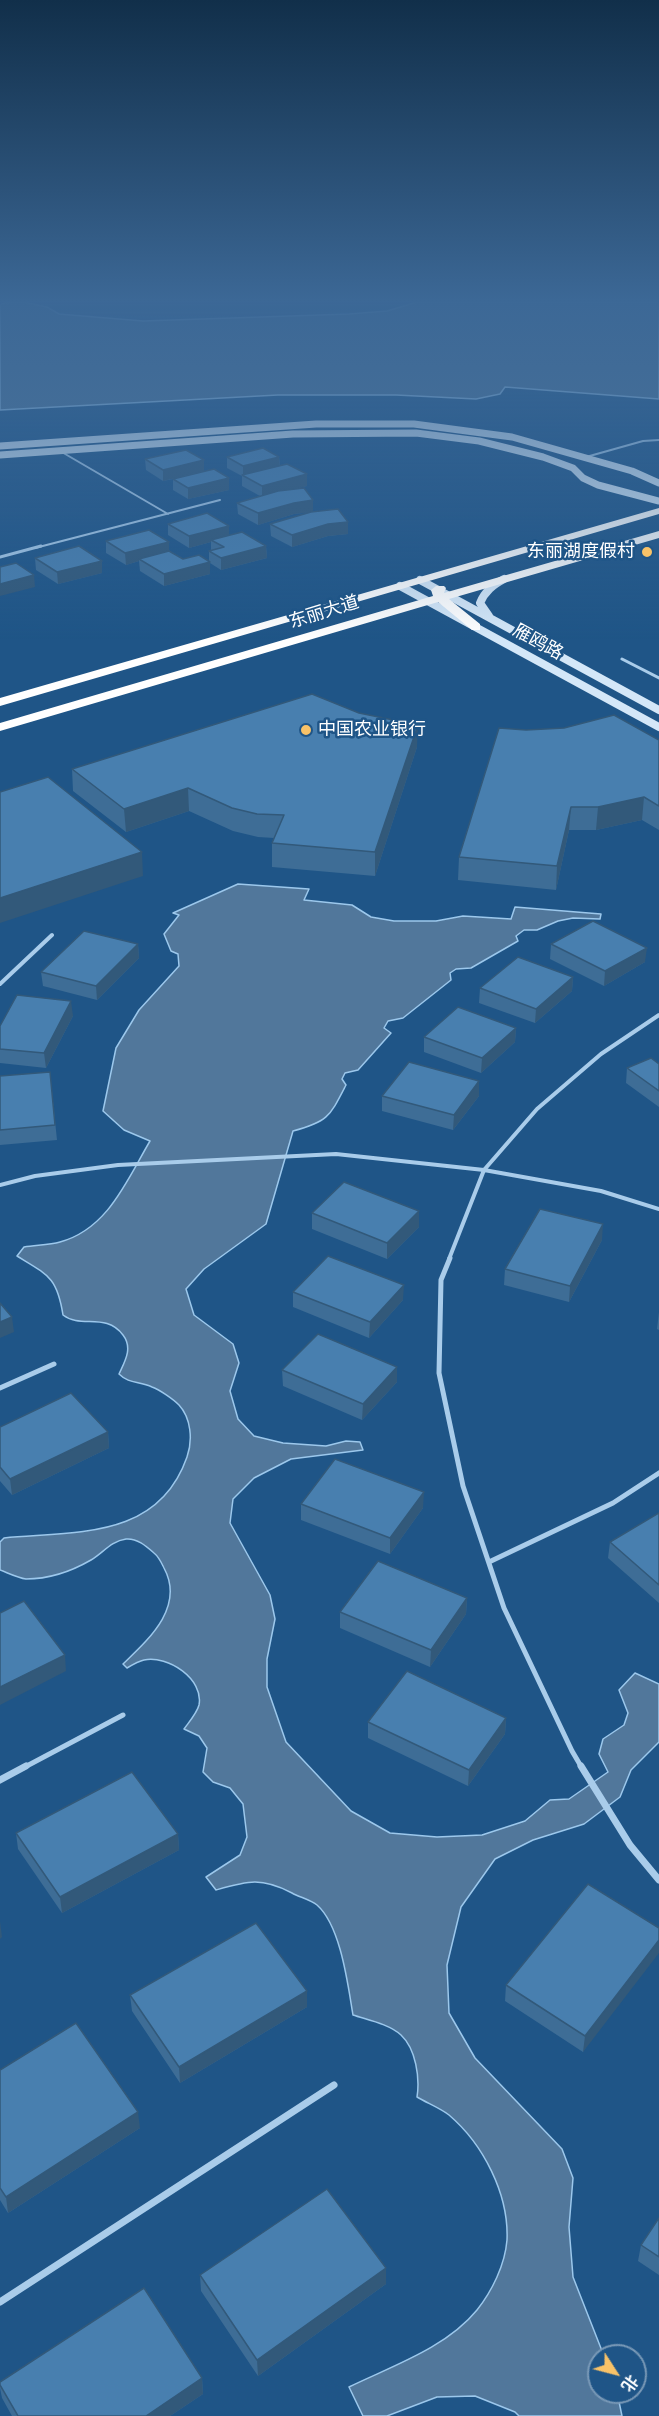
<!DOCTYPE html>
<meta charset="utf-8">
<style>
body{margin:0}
#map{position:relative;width:659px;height:2416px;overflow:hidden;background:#1f5587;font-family:Mulish,"Noto Sans SC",sans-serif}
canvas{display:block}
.north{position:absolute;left:587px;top:2344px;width:60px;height:60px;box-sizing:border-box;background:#1f5587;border:2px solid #7999b7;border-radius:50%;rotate:126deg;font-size:16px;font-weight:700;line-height:24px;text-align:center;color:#fff}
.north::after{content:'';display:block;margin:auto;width:21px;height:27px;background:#f8c268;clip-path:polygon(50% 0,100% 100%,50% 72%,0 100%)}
</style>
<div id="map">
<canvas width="659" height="2416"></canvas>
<div class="north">北</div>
</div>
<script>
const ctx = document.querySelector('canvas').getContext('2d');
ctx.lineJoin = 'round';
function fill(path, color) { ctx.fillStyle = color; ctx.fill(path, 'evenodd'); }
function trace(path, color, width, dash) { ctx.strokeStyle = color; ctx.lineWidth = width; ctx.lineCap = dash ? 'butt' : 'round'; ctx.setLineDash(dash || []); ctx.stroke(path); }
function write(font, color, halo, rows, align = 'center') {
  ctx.font = font + ' Mulish,"Noto Sans SC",sans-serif'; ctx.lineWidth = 5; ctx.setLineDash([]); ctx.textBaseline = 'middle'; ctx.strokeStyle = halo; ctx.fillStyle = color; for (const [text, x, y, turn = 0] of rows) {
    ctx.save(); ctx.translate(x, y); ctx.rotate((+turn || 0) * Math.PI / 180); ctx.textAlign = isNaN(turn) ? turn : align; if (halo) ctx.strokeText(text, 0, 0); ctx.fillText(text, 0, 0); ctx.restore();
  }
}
const water = new Path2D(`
 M23,302L47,307L59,314L143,321L349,314L387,311L417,302H659V399L505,387L500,394L476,399L396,395H278L0,410V305L4,303Z
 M238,884L309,889L304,900L352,905L371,917L394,921H436L463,916L511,919L515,907L601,914L600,919L573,918L558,921L537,930H524L516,936L518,941L471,968L456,969L450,973L451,980L403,1018L388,1021L384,1028L391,1033L358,1070L345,1073L342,1079L346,1085C330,1116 328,1122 293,1131L266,1224L204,1269L186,1289L194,1315L233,1344L239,1363L230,1391L238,1419L254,1436L283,1443L326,1446L346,1441L360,1442L363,1450L291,1459L254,1478L233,1499L230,1523L270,1595L275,1619L267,1659V1687L286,1742L351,1811L390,1833L437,1837L482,1835L525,1821L550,1800L569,1799L608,1772L599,1754L603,1739L624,1725L628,1713L619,1690L635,1673L659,1684V1742L631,1770L620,1797L584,1824L533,1840L495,1859L461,1907L447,1965L449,2013L475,2058L562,2149L573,2178L569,2227L573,2277L604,2356H599V2392H617L622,2416H519L515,2412L475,2396L437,2397L387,2416H363L349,2387C392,2366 446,2348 477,2310C492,2291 505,2265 507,2240C509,2194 483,2144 449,2115C440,2108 427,2103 417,2097C420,2078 416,2049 401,2035C389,2024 368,2020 353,2015C348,1986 341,1926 317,1905C311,1900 299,1897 292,1893C261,1877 248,1881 216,1890L206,1877L240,1855L247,1837L243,1804L230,1788L213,1782L203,1772L207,1748L199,1736L184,1729C189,1722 197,1713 199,1705C204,1679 168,1655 144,1660C139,1661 132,1665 127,1668L123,1664C149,1639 185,1607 164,1568C161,1562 159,1557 154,1553C146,1546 137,1538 126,1539C111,1541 103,1553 91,1560C72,1571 48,1579 26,1579C18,1578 8,1573 0,1570V1542L4,1538C76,1531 158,1540 187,1457C193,1440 191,1418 179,1405C173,1399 160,1390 152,1387C139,1381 129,1384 119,1374C125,1361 133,1348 123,1335C106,1312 81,1329 63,1315C57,1277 48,1275 17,1256L24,1247C36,1245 49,1245 60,1242C108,1229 127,1180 150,1141L124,1130L103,1111L116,1048L139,1010L179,966L178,954L171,951L164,934L179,915L173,913Z`);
const laneFar4 = new Path2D(`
 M60,451L168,514
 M586,457L643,441L659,440
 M35,548L220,500`);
const laneFar3 = new Path2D(`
 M0,557L41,546
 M622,659L659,678`);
const laneFar2 = new Path2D(`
 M0,984L52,935
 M0,1185L35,1176L118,1165L336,1154L484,1170L601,1191L659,1209
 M449,1259L484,1170L537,1109L601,1054L659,1015`);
const laneFar1 = new Path2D(`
 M450,1258L441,1280L439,1373L463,1486L504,1608L572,1751L582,1768
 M0,1388L54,1364
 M489,1562L613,1503L659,1473
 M23,1768L123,1715`);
const lane = new Path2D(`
 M581,1766L630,1845L659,1880
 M0,1780L26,1766
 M0,2302L334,2085`);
const secondaryFar1 = new Path2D(`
 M0,446L316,424H414L512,437L632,471L659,483
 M0,455L293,434L416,433L479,441L543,457L573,468L583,478L598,485L659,501`);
const secondary = new Path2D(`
 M420,580L659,710
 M400,586L659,727
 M489,616L480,603C485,591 493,585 504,579`);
const highway = new Path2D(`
 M659,508V514L0,706V698Z
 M659,531V538L449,599L480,624V630H472L438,602L0,731V723L433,596L431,590L436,586H444L446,588L444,593Z`);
const wall = new Path2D(`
 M227,457H279L280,466L307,486L292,489L313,500V512L348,534L328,536L292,547L271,536L270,524L311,512L294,514L258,525L238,514L237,503L260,496L242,486V476L227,468Z
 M145,459L204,471L229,478V490L188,499L173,490V479L163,481L146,470Z
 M168,524L229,526V535L266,546L267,558L221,570L210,563V574L164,586L140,571L139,561L126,565L106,553V541L169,551L183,559L209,562V551H211V542L189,548L168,535Z
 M35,558L102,561V573L58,584L36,570Z
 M659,740V830L642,820L596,830H569L556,890L458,880L459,857Z
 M417,747L375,876L272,867V843L274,838L258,837L233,831L189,811L126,832L73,791L72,769Z
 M138,944L139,958L97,1000L43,986L41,972Z
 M551,944L645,962L604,986L550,959Z
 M573,977L572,991L535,1023L479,1003L480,988Z
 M73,1016L46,1068L0,1063V1026Z
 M516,1028L515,1042L481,1073L424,1052V1037Z
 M659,1064V1107L626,1083L627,1068Z
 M50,1072L57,1140L0,1145V1076Z
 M479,1081V1096L453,1130L382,1111V1096Z
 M419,1211V1227L387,1259L312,1229V1213Z
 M602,1240L569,1302L504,1285L505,1269Z
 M293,1292L403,1300L369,1338L293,1307Z
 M659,1312V1330L657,1329Z
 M397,1367V1382L362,1420L283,1386L282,1370Z
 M0,1427L108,1432L109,1448L12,1495L0,1481Z
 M301,1504L423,1508L390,1554L301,1520Z
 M659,1513V1603L608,1558L610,1542Z
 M467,1598L466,1614L430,1667L340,1628V1612Z
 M506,1718L505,1734L468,1786L368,1738V1722Z
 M16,1833L178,1834L179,1850L62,1913L18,1849Z
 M659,1928L583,2052L505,2001L506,1985Z
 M130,1995L307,2007L180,2083L132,2011Z
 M0,2070L140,2128L8,2213L0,2200Z
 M659,2218V2275L638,2261L641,2245Z
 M386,2268V2284L258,2376L201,2291L200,2275Z
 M202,2378L203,2394L170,2416H12L2,2398L0,2388V2382Z`);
const shadedWall = new Path2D(`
 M279,457L280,468L243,476V466Z
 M204,460V471L163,481V470Z
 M307,474V486L262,497V486Z
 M229,478V490L188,499V488Z
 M313,500V512L294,514L258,525V513L294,503Z
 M348,522V534L328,536L292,547V535L328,524Z
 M229,526V538L211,540V542L189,548V536Z
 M169,542V554L139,559V561L126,565L125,553Z
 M266,546L267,558L221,570V558Z
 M102,561V573L58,584L57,572Z
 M210,562V574L164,586V574Z
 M34,575L35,587L0,596V584Z
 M418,725L417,747L375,876V852Z
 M188,788L189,811L126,832L124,809Z
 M644,797L642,820L596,830L598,807Z
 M571,807L569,830L556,890L557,866Z
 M142,852L143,876L0,923V898Z
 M138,944L139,958L97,1000L96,986Z
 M647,948L645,962L604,986L605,971Z
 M573,977L572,991L535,1023L536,1009Z
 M71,1001L73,1016L46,1068L44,1053Z
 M516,1028L515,1042L481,1073L482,1058Z
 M479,1081V1096L453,1130L454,1115Z
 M419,1211V1227L387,1259V1243Z
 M603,1224L602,1240L569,1302L570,1286Z
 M404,1285L403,1300L369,1338L370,1322Z
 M12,1317L14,1332L0,1338V1322Z
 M397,1367V1382L362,1420L363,1404Z
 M108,1432L109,1448L12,1495L10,1479Z
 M424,1492L423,1508L390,1554V1538Z
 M467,1598L466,1614L430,1667L431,1650Z
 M65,1655L66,1671L0,1705V1687Z
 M506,1718L505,1734L468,1786L469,1770Z
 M178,1834L179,1850L62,1913L60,1897Z
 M0,1921L2,1937L0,1939Z
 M659,1940V1953L583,2052L585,2036Z
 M307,1991V2007L180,2083L179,2067Z
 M138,2112L140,2128L8,2213L6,2197Z
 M386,2268V2284L258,2376L257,2360Z
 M202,2378L203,2394L170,2416H146Z`);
const building = new Path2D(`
 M263,448L279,457L243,466L227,457Z
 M186,450L204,460L163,470L145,459Z
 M287,464L307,474L262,486L242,475Z
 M214,469L229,478L188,488L173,479Z
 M304,488L313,500L294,503L258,513L237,503L278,491Z
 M338,509L348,522L328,524L292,535L270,524L311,512Z
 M207,513L229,526L189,536L168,524Z
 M149,530L169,542L125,553L106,541Z
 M242,532L266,546L221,558L209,551L224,547L211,540Z
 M79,546L102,561L57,572L35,558Z
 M169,551L183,559L199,555L210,562L164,574L139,559Z
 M16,563L34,575L0,584V567Z
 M312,694L359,713L418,725L375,852L272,843L284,815L257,814L232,808L188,788L124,809L72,769Z
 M614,715L659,740V806L644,797L598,807H571L557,866L459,857L499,728L526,730L564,728Z
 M48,777L142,852L0,898V792Z
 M593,921L647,948L605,971L551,944Z
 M84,931L138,944L96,986L41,972Z
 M518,957L573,977L536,1009L480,988Z
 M17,995L71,1001L44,1053L0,1049V1026Z
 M458,1007L516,1028L482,1058L424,1037Z
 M651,1058L659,1064V1091L627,1068Z
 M409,1062L479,1081L454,1115L382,1096Z
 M50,1072L55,1125L0,1130V1076Z
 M344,1182L419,1211L387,1243L312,1213Z
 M540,1209L603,1224L570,1286L505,1269Z
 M328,1256L404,1285L370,1322L293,1292Z
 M0,1303L12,1317L0,1322Z
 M318,1334L397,1367L363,1404L282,1370Z
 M71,1393L108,1432L10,1479L0,1467V1427Z
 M335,1459L424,1492L390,1538L301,1504Z
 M659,1513V1585L610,1542Z
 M378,1561L467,1598L431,1650L340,1612Z
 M24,1601L65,1655L0,1687V1613Z
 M407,1671L506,1718L469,1770L368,1722Z
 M132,1772L178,1834L60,1897L16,1833Z
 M588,1884L659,1928V1940L585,2036L506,1985Z
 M256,1923L307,1991L179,2067L130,1995Z
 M76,2023L138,2112L6,2197L0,2188V2070Z
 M327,2189L386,2268L257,2360L200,2275Z
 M659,2218V2257L641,2245Z
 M144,2288L202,2378L146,2416H18L0,2385V2382Z`);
const markers = [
 [647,552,6,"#f8c268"],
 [306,730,6,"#f8c268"]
];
const farPoinames = [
 ["东丽湖度假村",635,552],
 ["中国农业银行",318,730,"left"]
];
const farStreetnames = [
 ["东丽大道",324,612,-17],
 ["雁鸥路",538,642,29]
];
fill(water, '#51779b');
trace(water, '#9cc8ec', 1.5);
trace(laneFar4, '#a9ccea', 2);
trace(laneFar3, '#a9ccea', 3);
trace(laneFar2, '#a9ccea', 4);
trace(laneFar1, '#a9ccea', 5);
trace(lane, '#a9ccea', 7);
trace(secondaryFar1, '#d4e7f8', 7);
trace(secondary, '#d4e7f8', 8);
fill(highway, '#fff');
fill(wall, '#3e6d96');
fill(shadedWall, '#32597a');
fill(building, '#487faf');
trace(building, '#32597a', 1.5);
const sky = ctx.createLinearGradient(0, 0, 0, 640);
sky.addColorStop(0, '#112f4a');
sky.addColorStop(0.47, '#3c6896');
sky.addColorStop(1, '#3c689600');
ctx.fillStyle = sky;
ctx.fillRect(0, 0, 659, 640);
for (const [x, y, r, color] of markers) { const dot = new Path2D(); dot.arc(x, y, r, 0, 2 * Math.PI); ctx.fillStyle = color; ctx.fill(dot); trace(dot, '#1f5587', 2); }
write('18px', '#fff', '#1f5587', farPoinames, 'right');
write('18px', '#fff', '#1f5587', farStreetnames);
</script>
